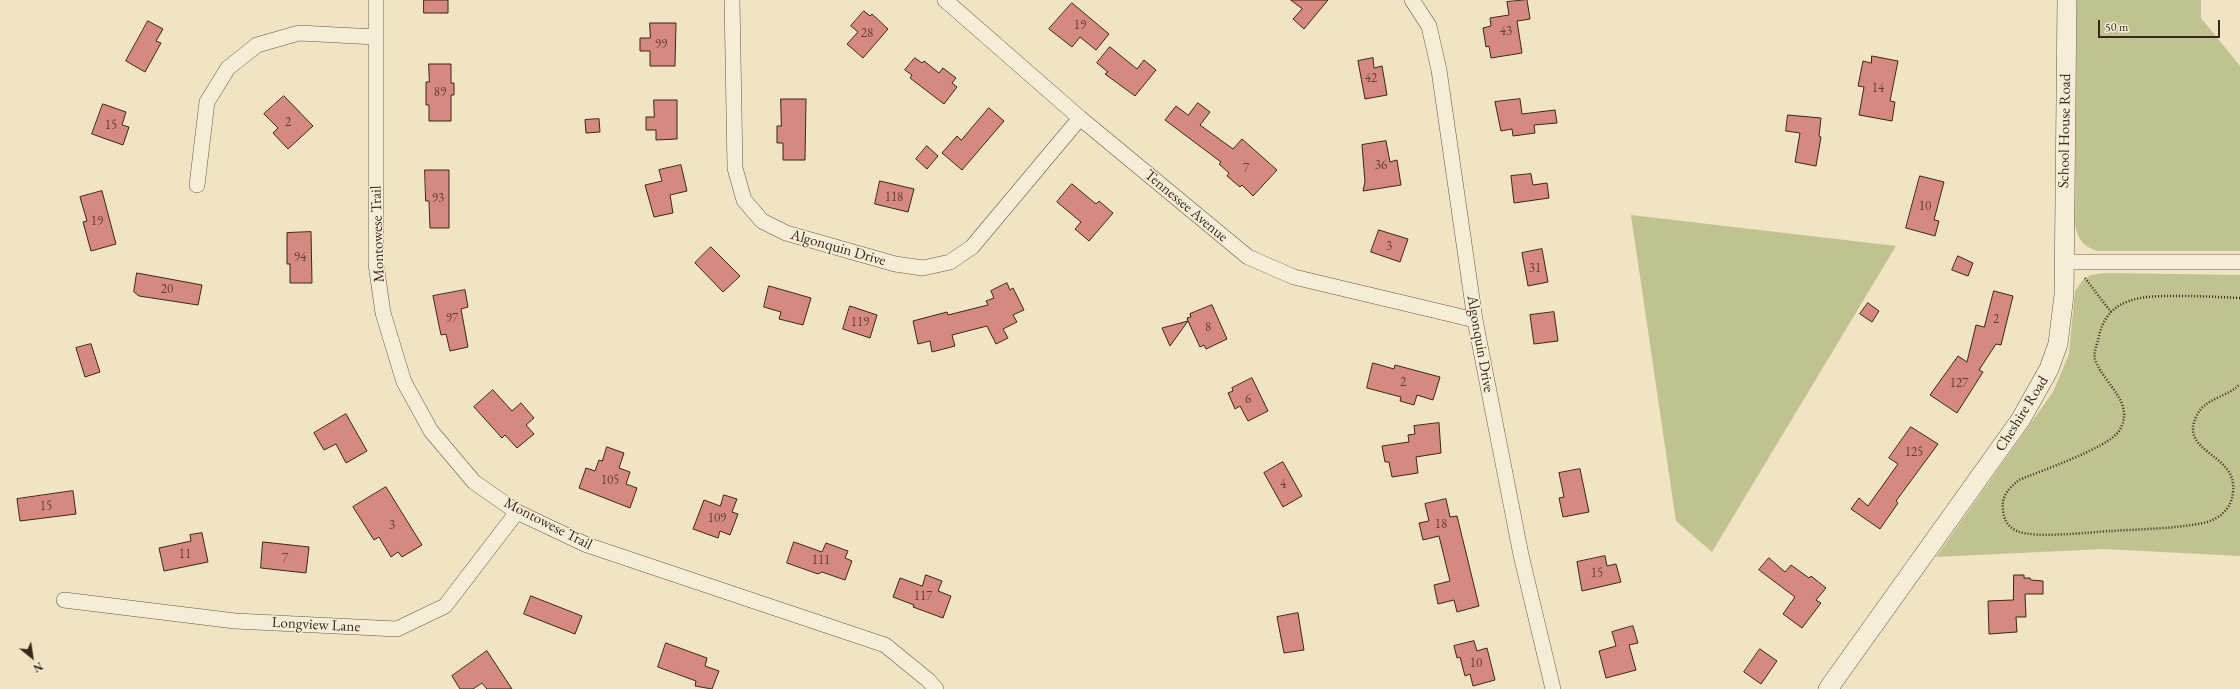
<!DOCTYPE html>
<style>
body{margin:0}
#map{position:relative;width:2240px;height:689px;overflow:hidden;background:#f0e4c2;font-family:"EB Garamond",serif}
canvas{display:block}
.north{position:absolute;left:12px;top:637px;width:40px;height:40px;-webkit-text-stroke:3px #f5edd7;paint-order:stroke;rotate:150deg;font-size:11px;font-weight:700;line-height:16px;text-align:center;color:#3b261b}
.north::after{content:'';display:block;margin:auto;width:14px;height:18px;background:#3b261b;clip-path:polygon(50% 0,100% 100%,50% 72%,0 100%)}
.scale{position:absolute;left:2098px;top:20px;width:122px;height:18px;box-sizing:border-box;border:2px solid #3b261b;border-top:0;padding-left:5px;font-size:12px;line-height:14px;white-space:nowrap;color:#3b261b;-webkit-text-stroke:3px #f5edd7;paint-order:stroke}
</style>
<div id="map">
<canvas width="2240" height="689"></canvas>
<div class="north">N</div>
<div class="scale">50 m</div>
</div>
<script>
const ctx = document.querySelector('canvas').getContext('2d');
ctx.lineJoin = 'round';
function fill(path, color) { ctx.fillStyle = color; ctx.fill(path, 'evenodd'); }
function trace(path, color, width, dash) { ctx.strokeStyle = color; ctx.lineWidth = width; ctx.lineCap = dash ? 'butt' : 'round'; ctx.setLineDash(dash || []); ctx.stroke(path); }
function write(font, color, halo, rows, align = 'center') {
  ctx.font = font + ' "EB Garamond",serif'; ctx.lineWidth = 3; ctx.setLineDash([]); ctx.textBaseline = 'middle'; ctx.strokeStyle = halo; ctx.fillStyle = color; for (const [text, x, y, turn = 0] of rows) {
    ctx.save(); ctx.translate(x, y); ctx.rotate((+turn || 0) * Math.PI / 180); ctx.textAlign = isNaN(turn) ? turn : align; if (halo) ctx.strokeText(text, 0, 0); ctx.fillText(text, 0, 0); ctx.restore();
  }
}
const green = new Path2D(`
 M2077,0H2201V18L2240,66V251H2097C2083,246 2077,239 2075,223Z
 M1631,215L1896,246L1712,552L1676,521Z
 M2105,273L2240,275V556L2103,549L1936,557L2053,392L2069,354L2075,291L2083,280L2091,275Z`);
const building = new Path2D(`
 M424,0H448V13H424Z
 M1291,0H1328L1304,29L1293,19L1302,9Z
 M1527,0L1530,19L1517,21L1522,53L1491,58L1489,46L1486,47L1483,28L1491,26L1490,18L1509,15L1507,2Z
 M1072,3L1109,34L1096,50L1080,37L1072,47L1049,29Z
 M864,11L870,16L872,14L888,29L863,58L847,44L858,32L851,26Z
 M148,21L163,29L156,41L161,43L145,72L126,61Z
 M650,23H676L675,66H650V51H640V38H650Z
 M1110,47L1137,69L1144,60L1156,70L1135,96L1105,74L1108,72L1097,63Z
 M1872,56L1898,61L1890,101L1895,102L1892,121L1859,115L1864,87L1858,86L1863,61L1871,63Z
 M915,58L922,63L924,61L939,73L943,68L956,78L952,83L957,87L944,104L910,78L912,75L905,70Z
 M1373,58L1374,68L1382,66L1387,95L1365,99L1358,61Z
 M429,64H451V83H454V95H451V121H429V105H426V82H429Z
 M284,96L313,126L288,149L273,133L278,128L264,114Z
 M781,99H806L805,160H783V143H777V126H781Z
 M1520,99L1522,114L1555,110L1557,123L1534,125L1535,133L1513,136L1512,129L1501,131L1495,102Z
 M654,100H677V139L656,140V130H646V117H654Z
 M1198,103L1210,112L1200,125L1233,149L1242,139L1277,170L1253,196L1242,185L1240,187L1227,176L1229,173L1219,164L1221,162L1165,120L1176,106L1188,115Z
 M103,104L126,112L122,125L129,127L123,145L92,134Z
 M989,108L1004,121L962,170L942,153L957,136L961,140Z
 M1788,115L1821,118L1819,136L1821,137L1816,166L1795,162L1800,133L1786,131Z
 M599,119L600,132L586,133L585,120Z
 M1386,141L1390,162L1397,160L1401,185L1363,191L1365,182L1362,145Z
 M927,146L938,156L927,169L916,159Z
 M681,165L687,191L670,195L673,213L654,217L645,185L662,181L659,170Z
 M425,170H449V228H430L429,201H426Z
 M1531,174L1533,185L1547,183L1549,198L1514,203L1511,176Z
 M1920,176L1944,182L1934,220L1939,221L1935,236L1906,228Z
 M880,181L914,189L908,212L875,204Z
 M1072,184L1096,204L1099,201L1113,213L1089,241L1075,229L1081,222L1057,202Z
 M102,191L116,244L91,251L83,222L87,221L80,197Z
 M1379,230L1408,239L1400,262L1371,252Z
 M311,232L312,283H290V264H287V233Z
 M711,247L740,276L723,292L695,263Z
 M1542,249L1548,282L1528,286L1522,253Z
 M1958,256L1973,263L1968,276L1952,270Z
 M137,273L202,285L198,305L139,296L134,292Z
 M1007,283L1010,290L1013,288L1024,310L1013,315L1017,322L1003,329L1008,338L996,344L987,326L952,335L955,346L932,352L930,341L918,344L913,321L947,312L948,315L988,305L986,301L994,298L991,291Z
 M769,286L811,298L803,325L779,319L781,312L764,307Z
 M465,290L468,307L461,309L468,347L450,351L446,334L441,335L433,296Z
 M1994,291L2013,296L2001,345L1996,344L1979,370L1983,372L1957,413L1930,395L1958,356L1967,362L1976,325L1984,327Z
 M1868,303L1879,311L1872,322L1860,314Z
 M1212,305L1227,339L1206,349L1204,345L1200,347L1188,321L1170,346L1162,328L1188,321L1187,318L1191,317L1190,314Z
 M850,306L877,315L870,338L843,329Z
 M1554,312L1558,341L1534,344L1530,315Z
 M91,344L100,372L85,377L76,348Z
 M1373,363L1394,369L1395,365L1440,377L1433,400L1417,395L1414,405L1400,401L1401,397L1367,388Z
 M1252,378L1268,411L1248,421L1240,406L1235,409L1228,393L1233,391L1232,388Z
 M493,390L512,411L521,403L534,418L526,425L534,434L517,448L505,435L502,438L474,407Z
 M346,414L367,451L346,463L336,444L324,450L314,433Z
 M1439,423L1441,453L1416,457L1418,473L1392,477L1389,462H1385L1382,446L1409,442L1408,435L1415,434L1414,426Z
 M1911,427L1938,444L1896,501L1898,503L1880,529L1851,509L1859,498L1868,506L1898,464L1889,458Z
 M607,447L624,453L619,468L630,472L626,484L637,488L630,508L579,488L586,468L595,471L599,460L602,461Z
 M1283,462L1302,496L1283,507L1264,473Z
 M1580,469L1589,512L1563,517L1559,498L1564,497L1559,473Z
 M386,487L422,545L402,557L398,552L391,557L379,537L374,540L353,507Z
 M73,491L76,514L20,521L17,499Z
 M724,495L737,499L732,512L738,514L730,535L720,531L718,538L693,529L704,500L720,506Z
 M1446,499L1450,517L1457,516L1479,606L1457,612L1454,600L1438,604L1434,585L1450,581L1439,536L1423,540L1419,523L1429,521L1425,504Z
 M202,533L208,562L164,571L159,548L191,541L190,535Z
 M263,542L309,547L306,573L261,568Z
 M794,542L822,552L826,543L848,551L845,558L852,561L845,580L822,572L818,574L787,563Z
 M1605,556L1607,566L1616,564L1621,582L1582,591L1577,562Z
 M1769,558L1785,572L1791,565L1809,578L1811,576L1826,588L1816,600L1821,603L1802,628L1783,614L1795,597L1759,570Z
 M926,575L942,581L938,591L951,596L943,618L913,607L914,605L893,597L900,578L922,586Z
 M2014,575H2024V578H2030L2031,580L2043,581V594H2025L2026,617H2016L2017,632L1989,634L1988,601L2013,600Z
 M531,596L582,616L575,634L524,614Z
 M1298,613L1304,650L1284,653L1277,617Z
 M1633,626L1638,643L1629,645L1636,670L1606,678L1599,651L1616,646L1612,632Z
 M1474,641L1477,651L1487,648L1495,680L1473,686L1470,674L1465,676L1460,657L1457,658L1454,646Z
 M666,643L707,658L705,666L719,671L712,689L695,686L696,681L658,667Z
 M1760,649L1777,661L1761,684L1744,672Z
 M487,651L512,689H487L482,683L473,689H460L452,676Z`);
const path = new Path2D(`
 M2085,278L2111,312
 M2240,298C2220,297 2200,296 2179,296C2146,296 2108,295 2099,336C2097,346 2092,353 2096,362C2106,386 2136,404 2119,431C2108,448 2040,471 2019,480C2009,488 2001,496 2003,510C2004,520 2008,527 2017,531C2036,539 2089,532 2111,531C2140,529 2169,529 2198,524C2206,523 2214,520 2221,515C2228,509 2232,502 2233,492C2238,453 2177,453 2197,415C2205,398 2228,397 2240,384`);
const minor = new Path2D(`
 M376,0V264L383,313L404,382L431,431L474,482L517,512L587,545L885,645L928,680L936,689
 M732,0L735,168L744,200L762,221L786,233L895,264L923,268L950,262L972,247L1080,118
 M945,0L1080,118L1248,257L1294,277L1475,320
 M1412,0L1429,26L1439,70L1475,320L1521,555L1553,689
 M197,185L207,102L228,68L257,45L299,33L376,37
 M2064,262H2240
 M64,600L235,621L397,629L445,606L517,512`);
const tertiary = new Path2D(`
 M1828,689L2021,419L2049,369L2058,344L2064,295L2067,0`);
const numberNames = [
 ["19",1080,25],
 ["43",1506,31],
 ["28",867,33],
 ["99",661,44],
 ["42",1371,78],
 ["14",1878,88],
 ["89",440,92],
 ["2",288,122],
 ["15",111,125],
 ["36",1381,165],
 ["7",1246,168],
 ["118",894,197],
 ["93",438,198],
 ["10",1925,206],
 ["19",97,221],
 ["3",1389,246],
 ["94",300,257],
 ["31",1535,268],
 ["20",167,289],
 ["97",452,318],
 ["2",1996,319],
 ["119",860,322],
 ["8",1208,327],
 ["2",1403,382],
 ["127",1959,383],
 ["6",1248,399],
 ["125",1914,452],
 ["105",610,480],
 ["4",1283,484],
 ["15",46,506],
 ["109",717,518],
 ["18",1441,524],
 ["3",392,525],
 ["11",185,554],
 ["7",285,558],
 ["111",821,560],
 ["15",1597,573],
 ["117",923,596],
 ["10",1476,663]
];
const streetNames = [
 ["School House Road",2065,131,-89],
 ["Tennessee Avenue",1186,206,40],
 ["Montowese Trail",378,234,-92],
 ["Algonquin Drive",838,248,16],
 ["Algonquin Drive",1480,344,80],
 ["Cheshire Road",2022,414,-58],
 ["Montowese Trail",548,524,27],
 ["Longview Lane",316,625,3]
];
fill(green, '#c0c28f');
fill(building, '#d58981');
trace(building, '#3b261b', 1);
trace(minor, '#685645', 16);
trace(tertiary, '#685645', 20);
trace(path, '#3b261b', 2.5, [1, 2]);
trace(minor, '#f5edd7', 15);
trace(tertiary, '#f5edd7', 19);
write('13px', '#623f34', null, numberNames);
write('15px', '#3b261b', '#f5edd7', streetNames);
</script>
